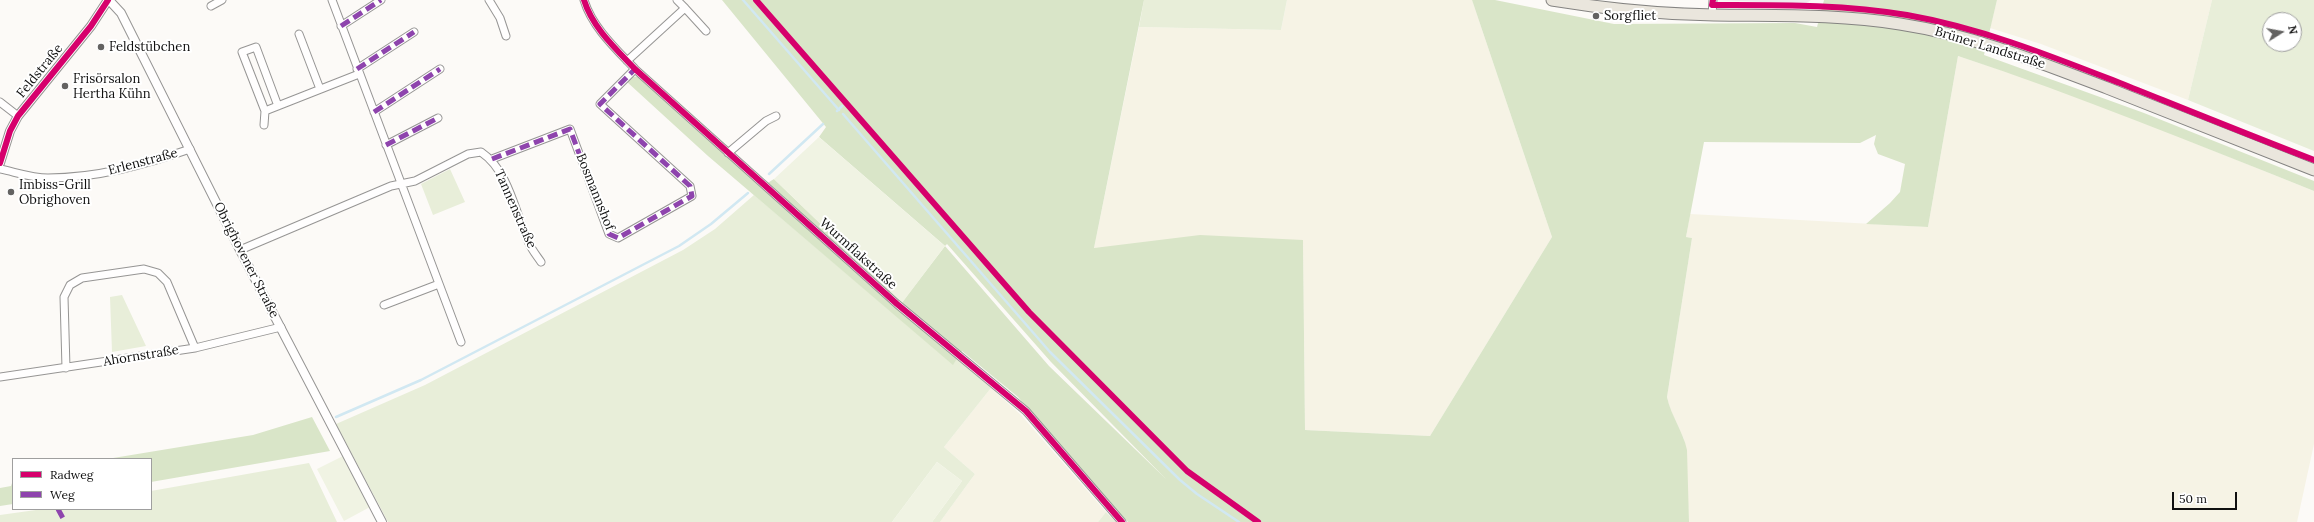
<!DOCTYPE html>
<meta charset="utf-8">
<style>
body{margin:0}
#map{position:relative;width:2314px;height:522px;overflow:hidden;background:#fcfaf7;font-family:Lora,serif}
canvas{display:block}
.legend{position:absolute;left:12px;top:458px;width:140px;height:52px;box-sizing:border-box;background:#fff;border:1px solid #9f9f9f;margin:0;padding:5px 7px;list-style:none;font-size:12px;color:#101010}
.legend li{display:flex;align-items:center;gap:8px;height:20px}
.legend b{width:20px;border:1px solid #9f9f9f}
.north{position:absolute;left:2262px;top:12px;width:40px;height:40px;box-sizing:border-box;background:#fff;border:1px solid #9f9f9f;border-radius:50%;rotate:79deg;font-size:11px;font-weight:700;line-height:16px;text-align:center;color:#101010}
.north::after{content:'';display:block;margin:auto;width:14px;height:18px;background:#636261;clip-path:polygon(50% 0,100% 100%,50% 72%,0 100%)}
.scale{position:absolute;left:2172px;top:492px;width:65px;height:18px;box-sizing:border-box;border:2px solid #101010;border-top:0;padding-left:5px;font-size:12px;line-height:14px;white-space:nowrap;color:#101010;-webkit-text-stroke:3px #fff;paint-order:stroke}
</style>
<div id="map">
<canvas width="2314" height="522"></canvas>
<ul class="legend">
<li><b style="height:5px;background:#d6006c"></b>Radweg</li>
<li><b style="height:5px;background:#8e44ad"></b>Weg</li>
</ul>
<div class="north">N</div>
<div class="scale">50 m</div>
</div>
<script>
const ctx = document.querySelector('canvas').getContext('2d');
ctx.lineJoin = 'round';
function fill(path, color) { ctx.fillStyle = color; ctx.fill(path, 'evenodd'); }
function trace(path, color, width, dash) { ctx.strokeStyle = color; ctx.lineWidth = width; ctx.lineCap = dash ? 'butt' : 'round'; ctx.setLineDash(dash || []); ctx.stroke(path); }
function write(font, color, halo, rows, align = 'center') {
  ctx.font = font + ' Lora,serif'; ctx.lineWidth = 4; ctx.setLineDash([]); ctx.textBaseline = 'middle'; ctx.strokeStyle = halo; ctx.fillStyle = color; for (const [text, x, y, turn = 0] of rows) {
    ctx.save(); ctx.translate(x, y); ctx.rotate((+turn || 0) * Math.PI / 180); ctx.textAlign = isNaN(turn) ? turn : align; if (halo) ctx.strokeText(text, 0, 0); ctx.fillText(text, 0, 0); ctx.restore();
  }
}
const industrial = new Path2D(`
 M1718,0H1811L1805,4Z`);
const farmland = new Path2D(`
 M1287,0H1472L1552,237L1430,436L1305,430L1303,240L1094,248L1139,27L1281,30Z
 M1997,0H2212L2188,100L2041,44L1990,28Z
 M1958,56L2037,82L2135,119L2314,191V444L2297,522H1689L1684,439L1670,409L1667,397L1692,238L1686,237L1690,214L1928,227Z
 M991,388L1021,415L1106,512L1098,522H940L975,474L944,447Z`);
const green = new Path2D(`
 M1144,0H1287L1281,30L1139,27Z
 M2212,0H2314V151L2188,100ZM2270,20H2294V44H2270Z
 M450,169L465,202L433,215L421,184Z
 M754,195L953,364L957,359L991,388L944,447L975,474L940,522H932L962,481L937,462L892,522H388L336,424L425,385L683,250L715,229Z
 M122,295L146,346L112,352L110,297Z
 M309,463L337,522H0V515L43,509H151V491Z
 M1106,512L1116,522H1098Z`);
const forest = new Path2D(`
 M722,0H1144L1094,248L1200,235L1303,240L1305,430L1430,436L1552,237L1472,0H1495L1614,24L1795,23L1817,27L1824,0H1997L1984,55L2144,113L2314,181V191C2196,144 2079,96 1958,56L1928,227L1866,224L1890,203L1900,192L1905,164L1878,154L1874,144L1876,135L1860,143L1704,142L1686,237L1692,238L1667,397C1671,416 1683,431 1687,450L1689,522H1128L1103,496L1018,397L962,351L953,365L708,156L627,82L632,77L640,76L761,187L774,179L902,302L945,246L819,137L826,127ZM947,244L1051,362L1166,479L1049,366L945,246Z
 M312,417L330,451L151,482V459H107L253,435Z
 M13,480V504L0,506V488L11,486Z`);
const pitch = new Path2D(`
 M819,137L945,246L902,303L774,179Z
 M343,456L370,507L344,521L317,469Z
 M937,462L962,481L932,522H892Z`);
const stream = new Path2D(`
 M743,0L839,110
 M837,111L842,106
 M843,114L1050,352L1180,480L1197,494L1239,522
 M769,174L823,124
 M336,417L421,380L679,246L711,224L748,193`);
const minor = new Path2D(`
 M332,0L461,342
 M489,0L500,18L506,36
 M584,0C592,27 616,49 635,69L897,304L1026,411L1122,522
 M677,0L685,8
 M211,6L222,0
 M1712,15L1713,0
 M341,26L381,0
 M299,34L320,89
 M627,61L685,8L706,31
 M357,69L414,32
 M0,102L18,116
 M265,111L359,74
 M374,112L440,69
 M264,125L265,111L242,52L256,47L278,106
 M386,145L438,118
 M728,153L766,121L776,116
 M492,159L570,129L609,234L618,238L692,196L690,186L600,104L635,69
 M0,169C15,172 32,178 48,178C97,178 144,165 190,149
 M240,250L391,186L415,181L468,154L481,152C509,171 515,212 528,241C531,249 537,256 541,262
 M384,305L439,284
 M66,368L64,297L70,285L82,278L144,269L158,273L167,282L195,348
 M0,377L195,348L281,327`);
const tertiary = new Path2D(`
 M109,0L121,13L240,250L382,522
 M0,163L10,131L18,116L91,26L108,0`);
const primary = new Path2D(`
 M1552,0C1606,9 1659,14 1714,15C1776,16 1838,14 1900,24C1972,35 2039,62 2107,88C2176,115 2245,142 2314,170`);
const quiet = new Path2D(`
 M341,26L381,0
 M357,69L414,32
 M374,112L440,69
 M386,145L438,118
 M492,159L570,129L609,234L618,238L692,196L690,186L600,104L635,69
 M58,509L65,522`);
const cycleway = new Path2D(`
 M584,0C592,27 616,49 635,69L897,304L1026,411L1122,522
 M756,0L1029,312L1187,471L1258,522
 M1713,0L1712,5C1777,5 1843,4 1907,15C1981,28 2051,56 2120,83C2185,109 2249,135 2314,160
 M0,163L10,131L18,116L91,26L108,0`);
const markers = [
 [1596,16,4,"#636261"],
 [101,47,4,"#636261"],
 [65,86,4,"#636261"],
 [11,192,4,"#636261"]
];
const poiNames = [
 ["Sorgfliet",1604,16],
 ["Feldstübchen",109,47],
 ["Frisörsalon",73,79],
 ["Hertha Kühn",73,94],
 ["Imbiss-Grill",19,185],
 ["Obrighoven",19,200]
];
const streetNames = [
 ["Brüner Landstraße",1990,48,17],
 ["Feldstraße",40,71,-51],
 ["Erlenstraße",143,162,-15],
 ["Bosmannshof",595,192,68],
 ["Tannenstraße",515,209,66],
 ["Wurmflakstraße",858,254,42],
 ["Obrighovener Straße",246,260,63],
 ["Ahornstraße",141,356,-9]
];
fill(industrial, '#eeebed');
fill(farmland, '#f6f3e5');
fill(green, '#e8eed9');
fill(forest, '#d9e5c8');
fill(pitch, '#f0f3e3');
trace(stream, '#d1e8f2', 2.5);
trace(minor, '#969594', 9);
trace(tertiary, '#969594', 10);
trace(primary, '#848381', 13);
trace(minor, '#fffefe', 7);
trace(tertiary, '#fffefe', 8);
trace(primary, '#eae6dd', 11);
trace(quiet, '#8e44ad', 5, [10, 5]);
trace(cycleway, '#d6006c', 6);
for (const [x, y, r, color] of markers) { const dot = new Path2D(); dot.arc(x, y, r, 0, 2 * Math.PI); ctx.fillStyle = color; ctx.fill(dot); trace(dot, '#fff', 1.5); }
write('13px', '#101010', '#fff', poiNames, 'left');
write('13px', '#101010', '#fff', streetNames);
</script>
